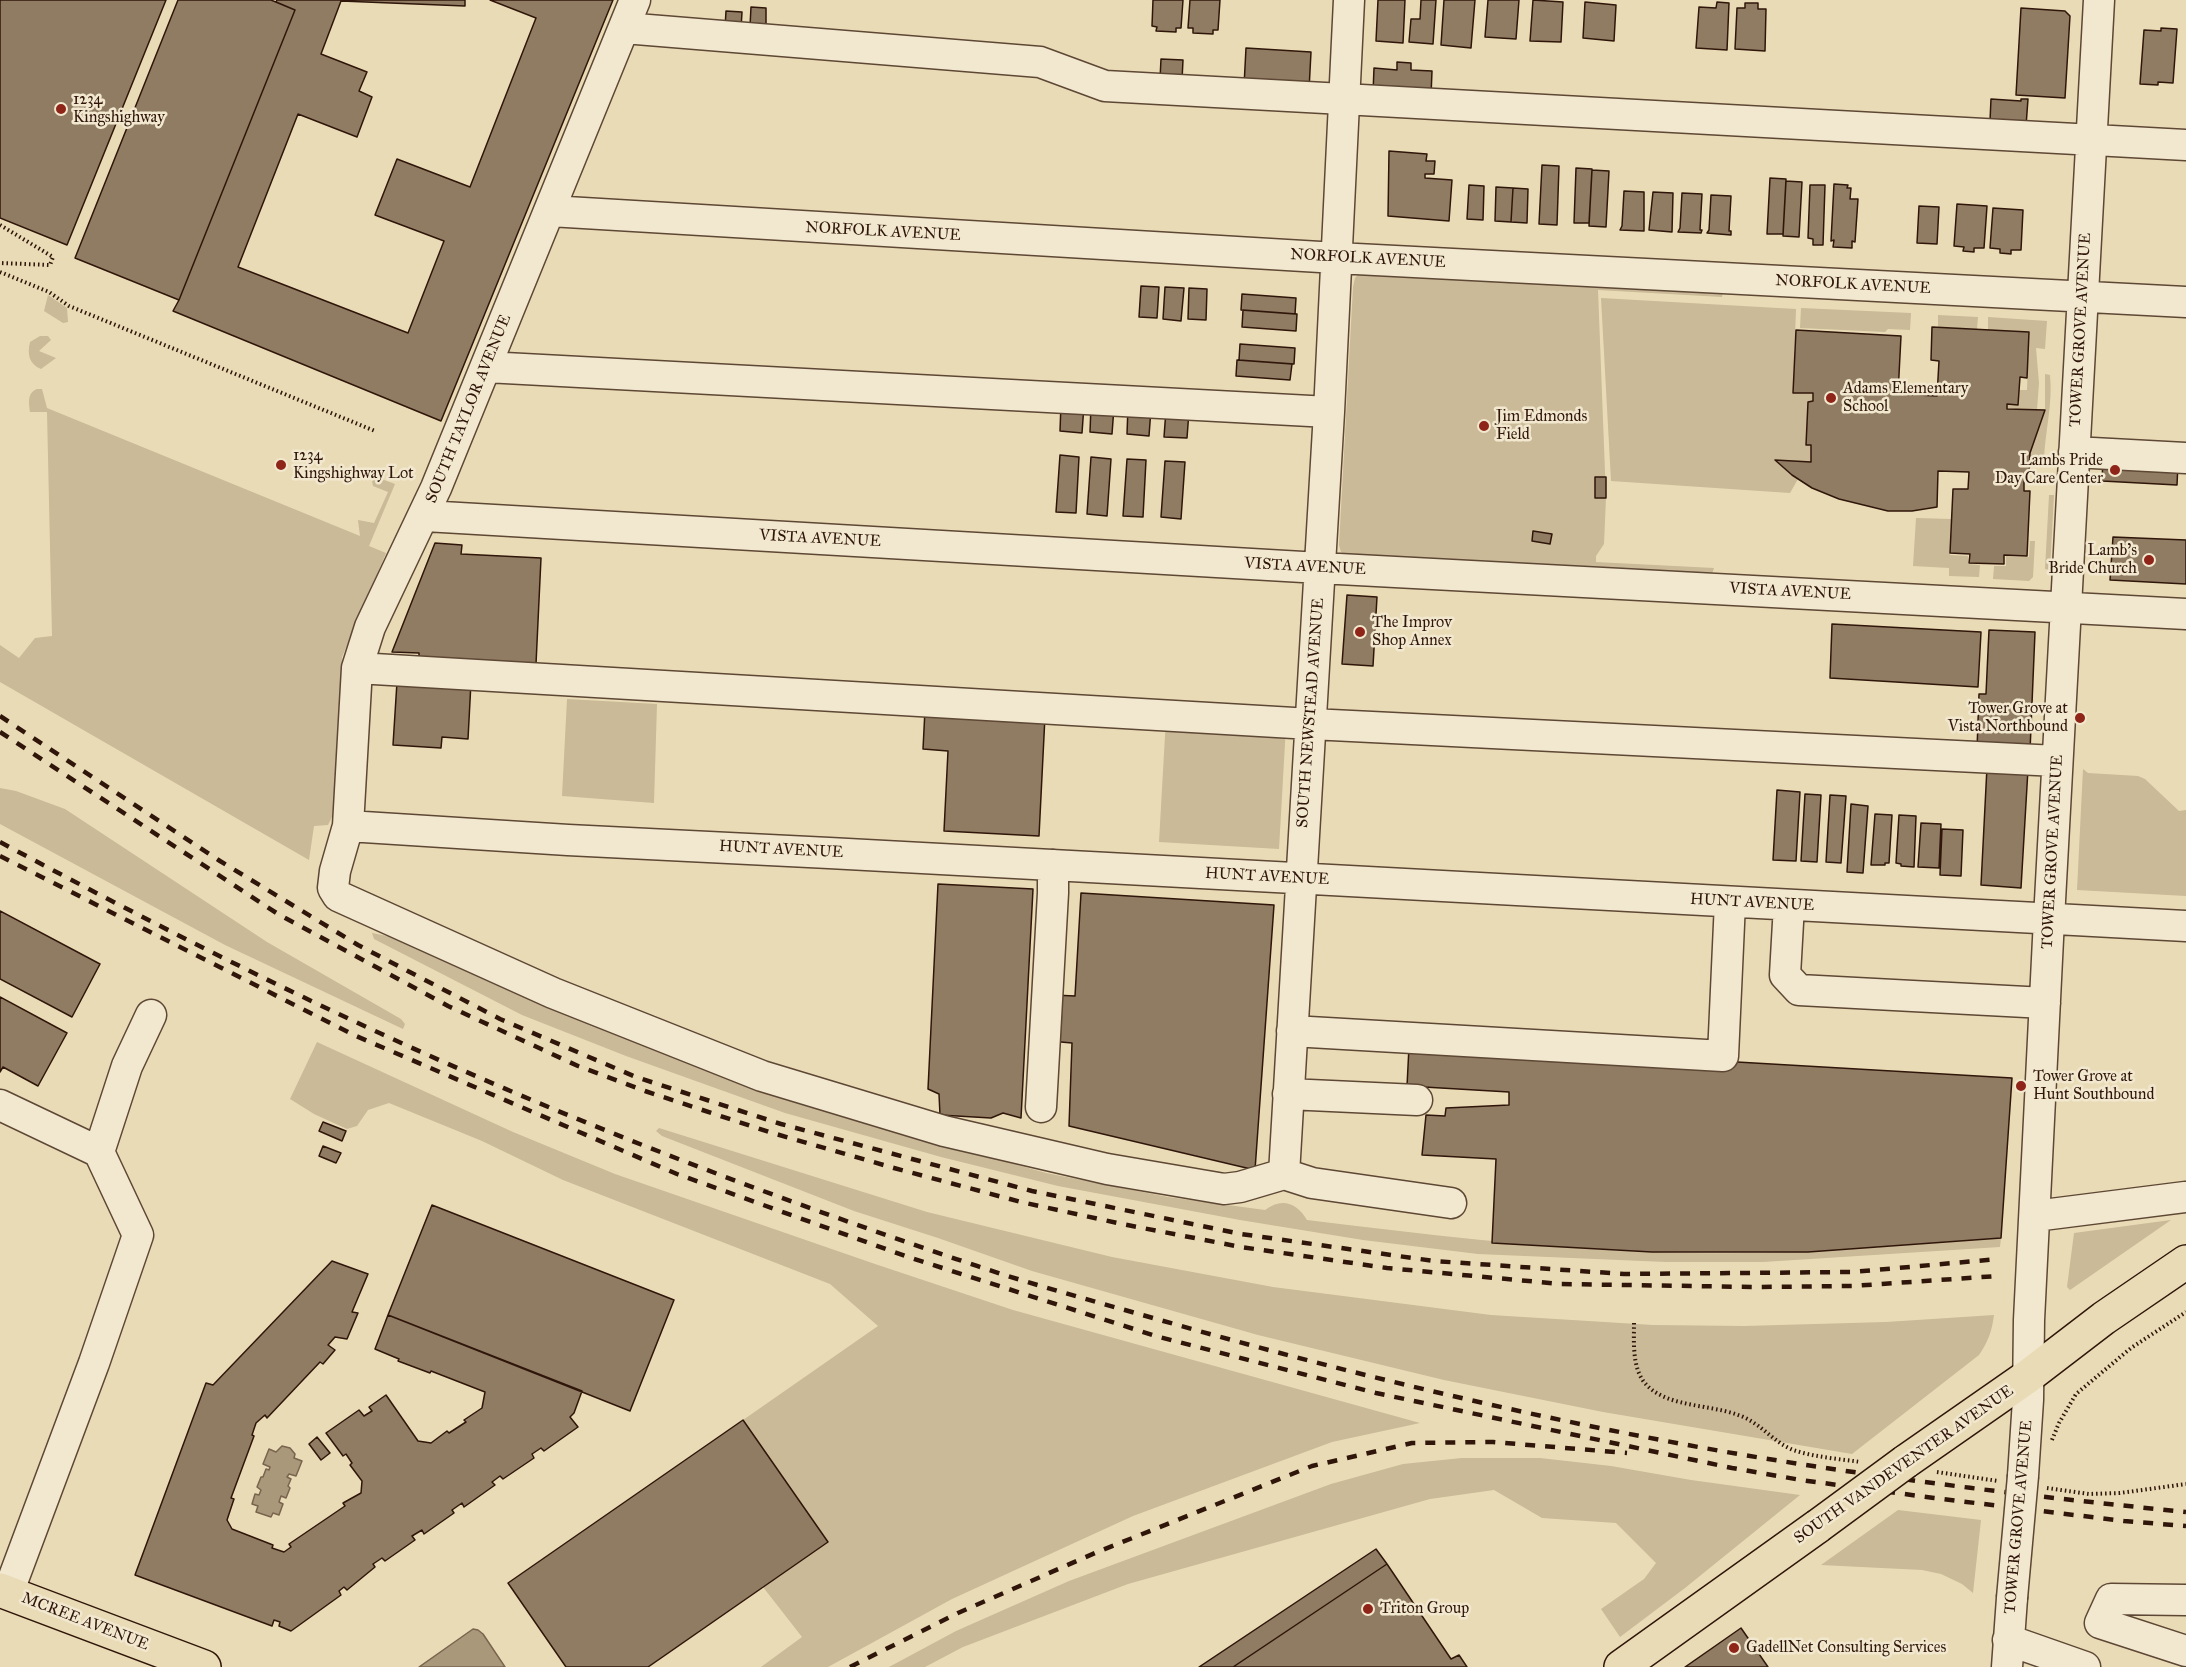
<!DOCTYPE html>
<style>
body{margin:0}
canvas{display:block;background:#e9dbb5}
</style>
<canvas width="2186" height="1667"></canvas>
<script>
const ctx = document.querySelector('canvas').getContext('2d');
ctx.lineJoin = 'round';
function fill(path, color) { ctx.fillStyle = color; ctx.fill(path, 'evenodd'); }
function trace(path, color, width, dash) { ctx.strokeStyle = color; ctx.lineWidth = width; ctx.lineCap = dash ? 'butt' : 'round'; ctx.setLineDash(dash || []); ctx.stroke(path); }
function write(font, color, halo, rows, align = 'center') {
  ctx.font = font + ' "IM FELL Great Primer",serif'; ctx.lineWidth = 5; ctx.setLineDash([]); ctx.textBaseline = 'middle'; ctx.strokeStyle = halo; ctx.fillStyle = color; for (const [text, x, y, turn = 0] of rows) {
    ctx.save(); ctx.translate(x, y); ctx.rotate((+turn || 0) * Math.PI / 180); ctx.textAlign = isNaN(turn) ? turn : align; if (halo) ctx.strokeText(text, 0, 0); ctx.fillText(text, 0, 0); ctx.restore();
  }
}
const green = new Path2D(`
 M1359,273L1723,291L1722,297L1598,290L1606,498L1604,544L1596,556V562L1714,568L1712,574L1347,555L1341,552L1339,545L1353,287L1355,278Z
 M48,295L67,308L68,322L63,323L44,311Z
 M1601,298L1796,309L1793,392L1813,393V401L1808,402L1806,444L1811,445V462L1776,461L1798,479L1790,493L1611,481Z
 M1801,308L1911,313L1910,330L1888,329L1885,332L1800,328Z
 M1938,315L1978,317L1977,329L1938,327Z
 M1988,317L2047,321L2045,349L2036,348L2039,383L2037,410L2007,409V404L2018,405L2019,390H2027L2029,332L1988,330Z
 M40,336H48L51,340L39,351L56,358L41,369C29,364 27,354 30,342Z
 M2045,374L2050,375C2053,404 2045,431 2044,460H2030V453L2045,410Z
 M37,389H42L47,408L360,536L358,520L374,523L388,492L373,486L372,481L376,477L395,484L369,546L386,553L342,657L335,803L332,817L328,825L314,826L309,860L0,682V645L19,658L35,638L52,636L47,412H30C29,402 27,393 37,389Z
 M2049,495H2054L2050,570L2045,569Z
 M1916,518L1951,519L1950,555L1968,556V564L1980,565L1979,577L1949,576V568L1913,566Z
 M2030,541H2035L2033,577L2029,581L1993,579L1994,566H2006V556L2029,557Z
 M567,699L657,704L654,803L562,796Z
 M1166,718L1286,726L1279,849L1159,842Z
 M2083,769L2088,773L2138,776L2145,779L2179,811L2186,810V896L2077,890Z
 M0,788L16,791L65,809L267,942L401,1019L405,1024L403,1029L225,945L0,824Z
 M372,933L392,937L687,1057L856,1119L1046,1173L1168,1197L1265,1210C1282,1197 1297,1203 1307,1220C1422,1234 1536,1248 1651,1252C1768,1257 1885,1247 2001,1238L2000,1247L1763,1262H1666L1478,1254L1363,1240L1240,1220L1058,1186L941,1157L785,1113L626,1056L522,1015L374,939Z
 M317,1042L513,1132L615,1174L875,1264L1013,1310L1420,1423L1332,1442L1133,1516L952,1599L828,1667H761L802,1637L763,1587L828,1542L743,1420L878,1326L830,1284L563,1180L482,1141L389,1103L368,1110L357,1126L347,1129L314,1114L290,1099Z
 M659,1128L927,1212L1112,1257L1273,1287L1491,1315L1653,1325L1744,1326L1886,1322L1994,1315C1992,1331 1988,1342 1979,1355L1852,1454L1603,1412L1444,1380L1258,1335L1032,1271L938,1238L854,1211L662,1136L656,1131Z
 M2171,1220L2070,1290L2067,1287L2074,1233Z
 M1462,1458H1540L1611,1466L1691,1480L1800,1495L1685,1588L1620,1637L1601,1609L1644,1579L1656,1563L1616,1523L1542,1518L1494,1490L1430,1499L1128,1584L963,1647L925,1667H889L956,1631L1069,1581L1331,1484L1403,1464Z
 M1898,1510L1981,1520L1973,1593L1962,1584L1941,1574L1922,1570L1821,1565Z`);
const water = new Path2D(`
 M282,1446L290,1448L295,1454L294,1458L302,1461L296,1476L289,1474L287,1477L291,1479L288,1486L290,1488L286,1498L281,1496L279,1502L283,1504L279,1515L273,1513L271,1517L256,1512L258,1506L252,1504L255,1494L259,1495L261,1490L257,1487L261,1477H263L266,1469L269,1470L270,1467L263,1464L269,1449L276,1452Z
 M473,1629L478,1630L483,1634L505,1667H419Z`);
const building = new Path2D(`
 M0,0H166L67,245L0,218Z
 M178,0H271L295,10L179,300L75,258Z
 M277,0H465V6L341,1L321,54L367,72L359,91L372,97L357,137L298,114L238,267L408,333L444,241L375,215L397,159L470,187L536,18L490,0H613L441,421L173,311L179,300L295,10L276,2Z
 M1153,0H1183L1181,28H1176V32L1156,31L1157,27L1152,26Z
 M1190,0H1220L1218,30H1213V34L1193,33V28H1188Z
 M1378,0H1405L1403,43L1376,41Z
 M1421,0H1436L1433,44L1409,42L1411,19H1420Z
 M1444,0H1475L1471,48L1441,45Z
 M1488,0H1519L1516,39L1485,37Z
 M1533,0L1563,2L1561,42L1530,41Z
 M1585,2L1616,5L1614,41L1583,38Z
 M1717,2L1729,3L1727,50L1696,48L1699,7L1716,8Z
 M1745,3H1758V9H1766L1765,51L1735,49L1737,8H1745Z
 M751,7L766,8V27L750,26Z
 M2021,8L2065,11L2070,16L2065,98L2016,95Z
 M726,11L742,12L741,29L725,28Z
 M2161,28L2177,29L2173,83L2158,82V85L2140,84L2144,30L2161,31Z
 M1246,48L1311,52L1309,90L1244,86Z
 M1161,59L1183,60L1182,80L1160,79Z
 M1397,62L1411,63V70L1432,71L1431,96L1373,93L1374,68L1397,70Z
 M1991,99L2021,101V99H2028L2026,126L1990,121Z
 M1389,151L1427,154L1426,161H1435L1434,174H1425V178L1452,180L1449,221L1388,216Z
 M1542,165L1559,166L1557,225L1539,224Z
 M1576,168L1592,169L1589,223H1574Z
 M1592,170L1609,171L1606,227L1589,226Z
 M1770,178L1786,179L1783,234H1767Z
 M1786,181L1802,182L1799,237L1783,236Z
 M1834,184L1848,185L1847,188H1851L1850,199H1858L1855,242L1852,241V248L1833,247L1834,240L1831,241Z
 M1469,185L1484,186L1483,220L1467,219Z
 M1810,185H1825L1823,245H1813V239L1808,238Z
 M1496,187L1513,188L1511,222L1495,221Z
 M1513,188L1528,189L1527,223L1511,222Z
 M1624,191L1644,192V231L1620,230L1622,226Z
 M1653,192L1673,193L1672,232L1649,230Z
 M1682,193L1702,194L1700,230H1702L1701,233L1678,232L1680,228Z
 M1711,195L1731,196L1729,231H1731V235L1707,233L1709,230Z
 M1957,204L1987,206L1984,248H1974V252L1963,251L1964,247L1954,246Z
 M1919,206L1939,207L1937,244L1917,243Z
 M1993,208L2023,210L2021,250H2011V254L2000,253V249L1990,248Z
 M1141,286L1159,287L1157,318L1139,317Z
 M1165,287L1184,288L1181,321L1163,319Z
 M1189,288L1207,289L1206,320L1188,319Z
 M1242,294L1296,298L1295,314L1241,310Z
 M1243,310L1297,314L1296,331L1242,327Z
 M1932,327L2029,332L2027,378L2020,377L2018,405L2007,404V409L2045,410L2030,453L2029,475H2024V491H2030L2027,556L2004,555V564L1969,563L1970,554L1950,553L1953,489H1968L1969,472L1938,471L1937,507L1912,511H1888L1839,499L1812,488L1792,475L1775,460L1811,462V445H1806L1808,402L1813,401V393H1793L1796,330L1901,336L1898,394L1937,396L1939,361L1931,360Z
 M1240,344L1295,348L1294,364L1239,360Z
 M1237,360L1292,364L1290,380L1236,376Z
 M1061,404L1084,405L1082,433L1060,431Z
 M1091,406L1114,407L1112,434L1090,432Z
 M1128,407L1151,409L1149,436L1127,434Z
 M1166,410L1189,411L1187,438L1164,437Z
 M1060,455L1079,457L1076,513L1056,512Z
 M1091,457L1111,459L1107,516L1087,514Z
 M2103,458L2178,463L2177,485L2102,481Z
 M1127,459L1146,460L1143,517L1123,516Z
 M1165,461L1185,462L1181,519L1161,517Z
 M1595,477H1606V498H1595Z
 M1533,531L1552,534L1550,544L1532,541Z
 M2113,537L2186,540V584L2110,580Z
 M435,543L462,545L461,554L541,558L536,664L419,658V653L392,652Z
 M1347,595L1377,597L1373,666L1342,664Z
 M1832,624L1981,632L1978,687L1830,678Z
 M1989,630L2035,632L2030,751L1977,749L1979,694H1986Z
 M397,682H471L468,739L442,737L441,748L393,745Z
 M925,710L1045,716L1039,836L944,831L948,751L923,749Z
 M1987,767L2028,769L2021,888L1981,885Z
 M1777,790L1800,792L1796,861L1773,860Z
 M1805,794L1821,795L1817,862L1801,861Z
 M1830,795L1846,796L1841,863L1826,862Z
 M1851,804L1868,806L1863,873L1847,872Z
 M1875,814L1892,815L1889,863H1885V865H1871Z
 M1899,815L1916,816L1914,867L1901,866V864L1896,863Z
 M1921,823L1941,824L1939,868L1918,867Z
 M1942,829L1963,830L1961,876L1940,875Z
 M938,884L1033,889L1021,1118L1003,1113L991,1118L940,1115L939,1094L928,1089Z
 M1081,893L1274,905L1255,1170L1069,1126L1072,1043L1050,1041L1053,995L1075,996Z
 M0,911L100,964L72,1017L0,979Z
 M0,997L67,1033L38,1086L3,1067L0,1072Z
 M1409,1047L1737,1062L2012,1078L2001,1238L1808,1252H1652L1492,1243L1496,1159L1422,1155L1426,1115L1445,1116L1446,1108L1509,1105V1092L1407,1086Z
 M323,1122L346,1131L342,1141L319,1131Z
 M323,1146L341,1153L336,1163L319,1156Z
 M432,1205L674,1300L630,1411L388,1315Z
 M332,1261L368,1274L352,1312L358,1313L347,1339L335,1337L328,1345L335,1350L323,1364L320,1362L267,1418L265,1415L256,1423L252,1435L254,1436L231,1498L234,1499L227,1520L232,1529L273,1545L272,1548L284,1552L291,1547L289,1544L345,1506L343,1503L361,1493L362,1481L350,1465L352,1463L346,1454L343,1456L326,1433L359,1410L364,1416L372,1411L369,1407L386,1395L418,1441L431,1443L447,1431L449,1433L466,1422L464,1420L482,1408L485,1392L431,1371L430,1373L398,1361L399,1359L375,1349L388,1315L582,1391L574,1413L570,1417L578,1427L544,1451L541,1448L532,1454L534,1458L503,1479L500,1476L492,1482L495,1485L464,1507L462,1503L452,1510L454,1513L424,1534L422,1530L412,1536L415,1540L385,1561L382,1558L373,1564L375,1567L347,1590L344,1587L339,1591L341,1595L291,1631L279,1626L280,1622L274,1620L272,1626L135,1575L206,1383L213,1385Z
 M743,1420L828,1542L648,1667H566L508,1583Z
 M317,1437L330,1453L321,1460L309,1444Z
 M1376,1549L1387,1564L1233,1667H1199Z
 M1387,1564L1451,1659L1459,1655L1467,1667H1233Z
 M1741,1628L1768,1667H1685Z`);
const path = new Path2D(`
 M0,225L53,257L50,265L0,263
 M0,272L49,292L69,306L375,431
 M1634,1323C1634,1342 1632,1366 1644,1382C1667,1411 1720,1402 1751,1421C1766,1430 1776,1443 1793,1450C1814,1457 1839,1459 1861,1462
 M2052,1440L2059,1423L2076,1394L2131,1348L2186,1312
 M1937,1472L1998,1481
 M2047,1488L2089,1494L2120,1493L2186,1484`);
const minor = new Path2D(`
 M635,0L436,488L370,627L357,668L348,826L335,871L333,888L338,896L553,993L762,1076L944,1131L1107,1169L1224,1189L1240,1187L1284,1174L1312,1183L1451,1203
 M624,28L1040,62L1105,86L2186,145
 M550,211L1337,258L2186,302
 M486,367L1329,412
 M2074,452L2186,458
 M425,516L1320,568L2186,614
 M357,668L1311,724L2057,761
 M348,826L568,840L829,853L2186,926
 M1789,905L1785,975L1799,990L2045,1003
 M1292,1031L1723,1056L1730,902
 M1288,1094L1417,1100
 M0,1105L99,1152L138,1235L94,1363L8,1593
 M1041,1107L1053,893V865
 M99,1152L127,1066L151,1015
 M1284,1174L1329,412L1349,0
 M2035,1216L2185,1197
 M2023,1476L2028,1400L2029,1320L2049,919L2099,0
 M2186,1600L2111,1599L2100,1623L2186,1651
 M2008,1640L2085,1667
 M2007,1667L2012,1598`);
const major = new Path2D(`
 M1905,1462L2027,1377L2104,1318L2186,1262
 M0,1590L204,1667
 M1621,1667L1818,1526`);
const rail = new Path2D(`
 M0,716L220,861L358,945L500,1019L636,1077L781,1124L1032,1191L1241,1234L1434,1261L1624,1274L1852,1272L1999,1259
 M0,732L278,914L448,1006L578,1066L645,1091L769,1132L894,1168L1021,1202L1122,1224L1241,1247L1387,1268L1561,1284L1756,1287L1852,1286L1997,1276
 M0,842C146,920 294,996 446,1063C622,1141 803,1208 986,1269C1041,1287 1097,1302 1153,1318C1345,1373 1541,1420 1738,1454C1887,1479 2036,1497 2186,1512
 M0,856L356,1036L677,1174L908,1257L1159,1337L1376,1393L1732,1468L1801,1480L1934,1498L2124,1521L2186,1526
 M850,1667L958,1613L1095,1553L1312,1466L1412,1443L1493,1442L1627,1453`);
const minorBridge = new Path2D(`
 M2012,1598L2023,1476`);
const majorBridge = new Path2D(`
 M1818,1526L1905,1462`);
const markers = [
 [61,109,6,"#8f2418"],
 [1831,398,6,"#8f2418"],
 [1484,426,6,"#8f2418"],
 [281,465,6,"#8f2418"],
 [2115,470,6,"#8f2418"],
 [2149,560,6,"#8f2418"],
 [1360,632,6,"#8f2418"],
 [2080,718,6,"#8f2418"],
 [2021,1086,6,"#8f2418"],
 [1368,1609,6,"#8f2418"],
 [1734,1648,6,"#8f2418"]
];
const poiNames = [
 ["1234",73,100],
 ["Kingshighway",73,118],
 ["Adams Elementary",1843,389],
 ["School",1843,407],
 ["Jim Edmonds",1496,417],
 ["Field",1496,435],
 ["1234",293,456],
 ["Kingshighway Lot",293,474],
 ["Lambs Pride",2103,461,"right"],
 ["Day Care Center",2103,479,"right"],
 ["Lamb's",2137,551,"right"],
 ["Bride Church",2137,569,"right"],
 ["The Improv",1372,623],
 ["Shop Annex",1372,641],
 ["Tower Grove at",2068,709,"right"],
 ["Vista Northbound",2068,727,"right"],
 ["Tower Grove at",2033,1077],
 ["Hunt Southbound",2033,1095],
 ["Triton Group",1380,1609],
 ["GadellNet Consulting Services",1746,1648]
];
const streetNames = [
 ["NORFOLK AVENUE",883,232,3],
 ["NORFOLK AVENUE",1368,259,3],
 ["NORFOLK AVENUE",1853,285,3],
 ["TOWER GROVE AVENUE",2081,330,-87],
 ["SOUTH TAYLOR AVENUE",469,409,-68],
 ["VISTA AVENUE",820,539,3],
 ["VISTA AVENUE",1305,567,3],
 ["VISTA AVENUE",1790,592,3],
 ["SOUTH NEWSTEAD AVENUE",1311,713,-86],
 ["HUNT AVENUE",781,850,3],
 ["TOWER GROVE AVENUE",2053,852,-87],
 ["HUNT AVENUE",1267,877,3],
 ["HUNT AVENUE",1752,903,3],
 ["SOUTH VANDEVENTER AVENUE",1904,1465,-35],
 ["TOWER GROVE AVENUE",2019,1517,-85],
 ["MCREE AVENUE",85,1622,21]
];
fill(green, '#caba98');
fill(water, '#aa987b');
trace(water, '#79644e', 1.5);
fill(building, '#907c63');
trace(building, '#30160a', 1.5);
trace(minor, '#5e4735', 33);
trace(major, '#30160a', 36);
trace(path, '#30160a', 4, [1.5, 3]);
trace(minor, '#f1e8cf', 30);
trace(major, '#e9dbb5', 33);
trace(rail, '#30160a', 4.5, [10, 10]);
trace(minorBridge, '#5e4735', 33, []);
trace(majorBridge, '#30160a', 36, []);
trace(minorBridge, '#f1e8cf', 30);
trace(majorBridge, '#e9dbb5', 33);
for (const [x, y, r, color] of markers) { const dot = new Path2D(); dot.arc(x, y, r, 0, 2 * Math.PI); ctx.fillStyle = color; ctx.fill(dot); trace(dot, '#f1e8cf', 2); }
write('16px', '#30160a', '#f1e8cf', poiNames, 'left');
write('16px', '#30160a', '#f1e8cf', streetNames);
</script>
